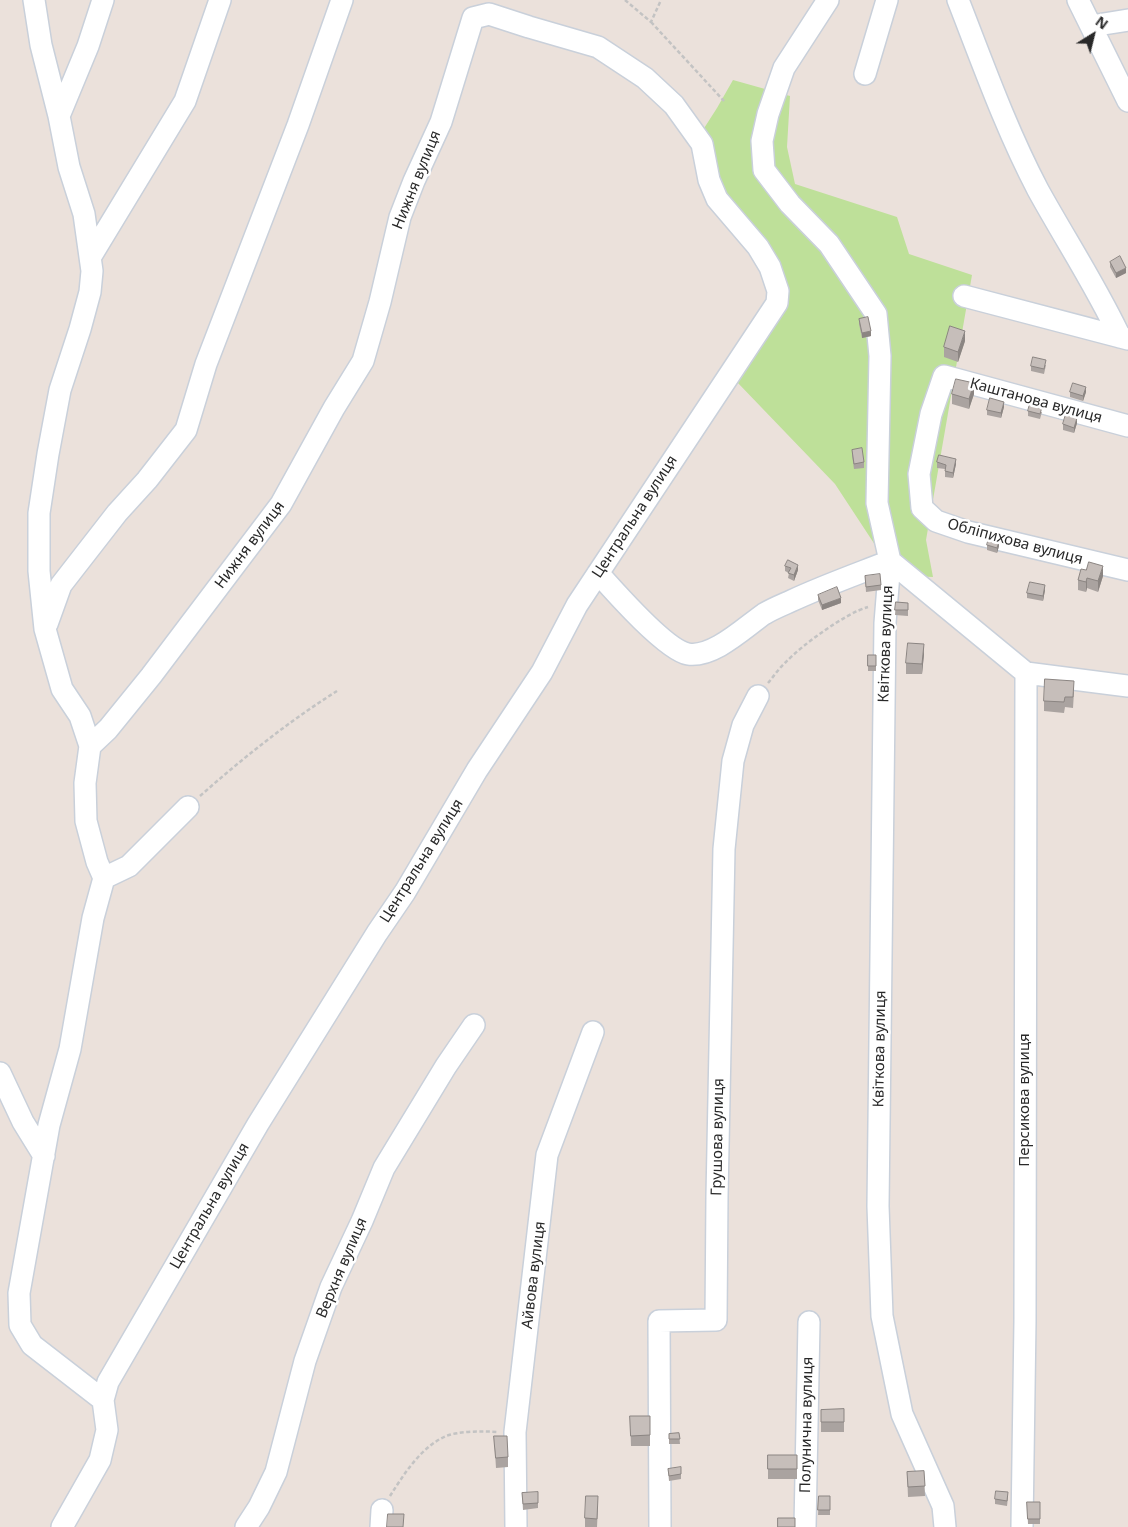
<!DOCTYPE html>
<meta charset="utf-8">
<style>
body{margin:0}
#map{position:relative;width:1128px;height:1527px;overflow:hidden;background:#ebe1db;font-family:"Noto Sans",sans-serif}
canvas{display:block}
.north{position:absolute;left:1068px;top:10px;width:50px;height:50px;-webkit-text-stroke:4px #fff;paint-order:stroke;rotate:36deg;font-size:14px;font-weight:700;line-height:20px;text-align:center;color:#292929}
.north::after{content:'';display:block;margin:auto;width:18px;height:22px;background:#292929;clip-path:polygon(50% 0,100% 100%,50% 72%,0 100%)}
</style>
<div id="map">
<canvas width="1128" height="1527"></canvas>
<div class="north">N</div>
</div>
<script>
const ctx = document.querySelector('canvas').getContext('2d');
ctx.lineJoin = 'round';
function fill(path, color) { ctx.fillStyle = color; ctx.fill(path, 'evenodd'); }
function trace(path, color, width, dash) { ctx.strokeStyle = color; ctx.lineWidth = width; ctx.lineCap = dash ? 'butt' : 'round'; ctx.setLineDash(dash || []); ctx.stroke(path); }
function write(font, color, halo, rows, align = 'center') {
  ctx.font = font + ' "Noto Sans",sans-serif'; ctx.lineWidth = 5; ctx.setLineDash([]); ctx.textBaseline = 'middle'; ctx.strokeStyle = halo; ctx.fillStyle = color; for (const [text, x, y, turn = 0] of rows) {
    ctx.save(); ctx.translate(x, y); ctx.rotate((+turn || 0) * Math.PI / 180); ctx.textAlign = isNaN(turn) ? turn : align; if (halo) ctx.strokeText(text, 0, 0); ctx.fillText(text, 0, 0); ctx.restore();
  }
}
const green = new Path2D(`
 M733,80L790,96L787,147L795,184L897,217L909,254L972,275L926,540L933,577L886,575L881,554L835,484L737,382L777,315L766,280L692,147L717,108Z`);
const path = new Path2D(`
 M625,0L651,22L661,0
 M651,22L724,101
 M768,683C774,676 779,668 786,662C802,645 846,613 868,607
 M200,796C243,758 288,722 337,691
 M390,1496C404,1474 421,1447 446,1436C459,1431 483,1431 497,1432`);
const minor = new Path2D(`
 M34,0L41,45L59,116L69,167L84,214L92,271L90,292L80,329L60,390L48,454L39,513V571L45,629L62,689L80,716L90,746L85,783L86,821L97,862L104,878L93,918L70,1049L49,1125L19,1293L20,1325L32,1345L103,1400L107,1430L100,1460L62,1527
 M828,0L784,68L768,114L762,141L764,170L790,204L829,244L876,314L880,356L877,503L890,561L1026,673L1128,686
 M958,0C983,64 1006,129 1038,190C1065,239 1096,286 1120,337
 M1078,0L1128,101
 M1091,26L1128,20
 M865,74L887,0
 M59,116L88,46L103,0
 M91,256L185,101L220,0
 M964,296L1128,339
 M1128,426L944,376L931,414L919,474L922,508L936,521L968,532L1128,570
 M598,573C614,591 666,650 688,654C713,658 744,628 764,614C772,609 782,605 791,601C823,586 857,574 890,561L885,623L878,1206L882,1316L902,1414L943,1506L945,1527
 M47,624L61,585L117,513L147,480L186,430L206,364L298,125L342,0
 M90,746L108,729L151,676L281,504L334,408L363,361L380,302L400,217L414,181L441,122L473,18L489,14L529,27L598,47L645,78L674,105L702,144L709,180L717,199L758,247L770,267L778,291L777,303L577,605L542,672L477,770L405,892L377,933L258,1124L108,1382L103,1400
 M104,878L129,866L188,807
 M0,1073L23,1122L44,1156
 M246,1527L259,1507L276,1472L305,1361L331,1287L362,1221L384,1168L446,1066L474,1025
 M381,1527L382,1510
 M516,1527L515,1432L547,1155L593,1032
 M660,1527L659,1321L716,1320L717,1196L724,849L733,761L743,725L758,696
 M805,1527L809,1322
 M1022,1527L1025,1321L1026,673`);
const wall = new Path2D(`
 M1110,262L1126,273L1116,278L1110,267Z
 M859,319L871,336L862,338L859,324Z
 M965,341L958,362L944,357V347Z
 M1046,365L1044,374L1031,371V366Z
 M1070,392H1086L1083,401L1070,397Z
 M952,394H974L969,409L952,404Z
 M1004,407L1001,418L987,415V410Z
 M1028,411L1042,412L1040,419L1028,416Z
 M1077,423L1074,433L1063,430V424Z
 M852,450L864,462V468L854,469L852,455Z
 M937,462L956,464L953,478L945,477V469L937,468Z
 M987,545L999,546L997,553L987,550Z
 M785,566L798,570L794,581L788,578L789,573L785,571Z
 M1086,570L1103,576L1098,592L1087,588L1086,592L1078,590V580Z
 M865,576L881,585V590L866,592Z
 M1045,590L1043,601L1027,598V593Z
 M818,595L841,603L822,610L818,600Z
 M896,602L908,603V616L895,615Z
 M924,654L922,674H906V663Z
 M868,655H876V671H868Z
 M1074,692L1073,708L1065,707L1064,713L1044,711V701Z
 M844,1409V1432H821V1410Z
 M630,1416H650V1446H631Z
 M679,1433L680,1444H669V1434Z
 M494,1436L508,1457V1467L496,1468Z
 M768,1455H797V1479H768Z
 M668,1469L681,1474V1479L669,1481Z
 M924,1471L925,1496L908,1497L907,1472Z
 M522,1493L538,1503V1508L523,1510Z
 M819,1496H830V1515H818Z
 M1008,1497L1007,1506L995,1504V1499Z
 M1027,1502H1040V1524H1028Z
 M598,1506L597,1527H585V1518Z`);
const shadedWall = new Path2D(`
 M1126,268V273L1116,278V273Z
 M871,331V336L862,338V333Z
 M965,331V341L958,362V352Z
 M974,383V394L969,409V399Z
 M1086,387V392L1083,401V396Z
 M1004,402V407L1001,418V413Z
 M1077,418V423L1074,433V428Z
 M956,459V464L953,478V473Z
 M999,541V546L997,553V548Z
 M798,565V570L794,581V575Z
 M1103,566V576L1098,592V581Z
 M1087,578V588L1086,592V582Z
 M1045,585V590L1043,601V596Z
 M841,598V603L822,610V605Z
 M924,644V654L922,674V664Z`);
const building = new Path2D(`
 M1120,256L1126,268L1116,273L1110,262Z
 M868,317L871,331L862,333L859,319Z
 M950,326L965,331L958,352L944,347Z
 M1033,357L1046,360L1044,369L1031,366Z
 M956,379L974,383L969,399L952,394Z
 M1073,383L1086,387L1083,396L1070,392Z
 M990,398L1004,402L1001,413L987,410Z
 M1030,404L1042,407L1040,414L1028,411Z
 M1066,414L1077,418L1074,428L1063,424Z
 M862,448L864,462L854,464L852,450Z
 M939,455L956,459L953,473L945,471L946,465L937,462Z
 M989,538L999,541L997,548L987,545Z
 M788,560L798,565L794,575L788,573L791,568L785,566Z
 M1089,562L1103,566L1098,581L1087,578L1086,582L1078,580L1081,569L1086,570Z
 M880,574L881,585L866,587L865,576Z
 M1030,582L1045,585L1043,596L1027,593Z
 M837,587L841,598L822,605L818,595Z
 M896,602L908,603V610H895Z
 M908,643L924,644L922,664L906,663Z
 M868,655H876V666H868Z
 M1045,679L1074,681L1073,697H1065L1064,702L1044,701Z
 M844,1409V1422H821V1410Z
 M630,1416H650V1435L631,1436Z
 M679,1433L680,1439H669V1434Z
 M494,1436H507L508,1457L496,1458Z
 M768,1455H797V1469H768Z
 M681,1467V1474L669,1476L668,1469Z
 M924,1471L925,1486L908,1487L907,1472Z
 M996,1491L1008,1492L1007,1501L995,1499Z
 M538,1492V1503L523,1504L522,1493Z
 M586,1496H598L597,1519L585,1518Z
 M819,1496H830V1510H818Z
 M1027,1502H1040V1519H1028Z
 M388,1514H404L403,1527H387Z
 M778,1518H795V1527H778Z`);
const streetNames = [
 ["Нижня вулиця",417,180,-68],
 ["Каштанова вулиця",1036,401,15],
 ["Центральна вулиця",635,517,-57],
 ["Обліпихова вулиця",1015,542,15],
 ["Нижня вулиця",250,545,-53],
 ["Квіткова вулиця",886,644,-88],
 ["Центральна вулиця",422,861,-58],
 ["Квіткова вулиця",880,1049,-89],
 ["Персикова вулиця",1025,1100,-90],
 ["Грушова вулиця",718,1137,-89],
 ["Центральна вулиця",210,1206,-60],
 ["Верхня вулиця",342,1268,-67],
 ["Айвова вулиця",534,1275,-83],
 ["Полунична вулиця",807,1425,-89]
];
fill(green, '#bee099');
trace(minor, '#c9d0da', 24);
trace(path, '#c3c3c3', 2.5, [4, 2.5]);
trace(minor, '#fff', 21);
fill(wall, '#aaa3a0');
fill(shadedWall, '#8b8582');
fill(building, '#c6beba');
trace(building, '#8b8582', 1);
write('15px', '#292929', '#fff', streetNames);
</script>
